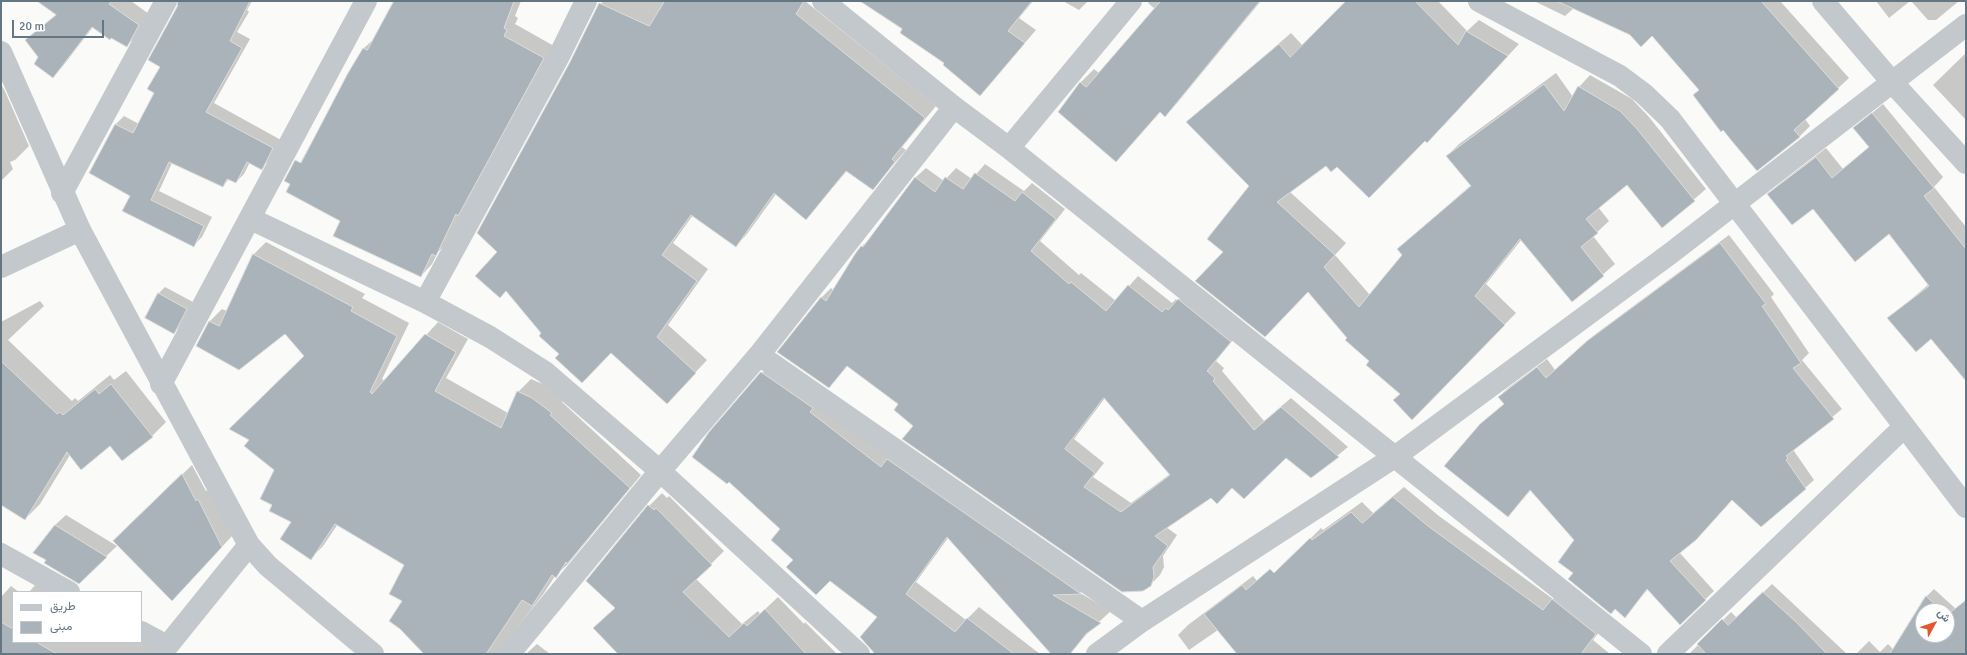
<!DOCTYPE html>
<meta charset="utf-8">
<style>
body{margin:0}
#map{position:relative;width:1967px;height:655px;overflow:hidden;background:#fafaf8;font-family:Signika,Vazirmatn,sans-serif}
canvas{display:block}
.frame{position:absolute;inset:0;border:2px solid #657683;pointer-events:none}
.legend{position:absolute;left:12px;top:591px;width:130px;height:52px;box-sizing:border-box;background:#fff;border:1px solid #c1c8cd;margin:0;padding:5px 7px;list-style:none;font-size:12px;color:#657683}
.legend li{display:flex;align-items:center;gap:8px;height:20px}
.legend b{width:20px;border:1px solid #c1c8cd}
.north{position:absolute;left:1915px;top:603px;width:40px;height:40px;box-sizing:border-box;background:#fff;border:1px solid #c1c8cd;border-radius:50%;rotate:50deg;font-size:11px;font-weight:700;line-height:16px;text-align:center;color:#657683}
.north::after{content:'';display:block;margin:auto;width:14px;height:18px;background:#e4572e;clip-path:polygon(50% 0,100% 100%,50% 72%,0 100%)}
.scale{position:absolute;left:12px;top:20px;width:92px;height:18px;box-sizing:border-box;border:2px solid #657683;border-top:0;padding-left:5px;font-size:12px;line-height:14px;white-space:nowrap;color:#657683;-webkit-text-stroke:3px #fff;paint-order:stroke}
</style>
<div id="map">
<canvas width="1967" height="655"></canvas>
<div class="frame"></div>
<ul class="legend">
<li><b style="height:5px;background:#c3c8cc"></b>طريق</li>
<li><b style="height:11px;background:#aab3b9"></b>مبنى</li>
</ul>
<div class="north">ش</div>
<div class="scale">20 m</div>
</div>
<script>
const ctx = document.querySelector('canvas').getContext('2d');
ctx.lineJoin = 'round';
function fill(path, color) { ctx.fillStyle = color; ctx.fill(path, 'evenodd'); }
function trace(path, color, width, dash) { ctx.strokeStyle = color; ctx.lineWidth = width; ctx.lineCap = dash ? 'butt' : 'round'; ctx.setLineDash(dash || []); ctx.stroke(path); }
const shadow = new Path2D(`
 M51,1H131L149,14L137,35L127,46L93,27L63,66L53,77L27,40L57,14Z
 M179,1H252L247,10L249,12L237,32L250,39L214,103L281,140L270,160L261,168L250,162L244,174L236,182L229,179L223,186L172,163L159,191L212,217L202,237L194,245L131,195L90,173L116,124L124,116L139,124L155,92Z
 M395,1H521L515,16L518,18L515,24L554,46L447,243L438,252L432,264L421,276L289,183L364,48L375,38Z
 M603,1H805L936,106L902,147L906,150L873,188L847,171L806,218L776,194L747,234L736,246L693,215L673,243L708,269L668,325L707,360L678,391L611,352L561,354L543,333L498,252L571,62Z
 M862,1H1033L1019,18L1036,30L981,94L904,29Z
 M1063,1H1088L1079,10Z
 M1149,1H1261L1178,102L1165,116L1161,111L1116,161L1059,111L1081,82L1094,69L1099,73L1155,9L1148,3Z
 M1347,1H1438L1467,31L1479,20L1519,44L1439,130L1425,140L1337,166L1326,164L1290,192L1346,243L1335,255L1370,295L1403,255L1398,249L1471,185L1447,156L1459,144L1556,73L1573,97L1579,87L1590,75L1632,99L1649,117L1706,189L1662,227L1627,184L1598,207L1609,221L1593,236L1615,264L1572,301L1522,239L1486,284L1516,313L1412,418L1401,394L1348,338L1308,291L1224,252L1251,186L1188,122L1291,33L1303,46Z
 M1534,1H1780L1849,78L1805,119L1810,126L1799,137L1700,89L1652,35H1631L1574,8L1565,16Z
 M1876,1H1910L1889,18Z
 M1911,1H1959L1936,20H1928Z
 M1966,53V120L1933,85Z
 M1,85L4,89L29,146L15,160L10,162L13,169L1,181Z
 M1883,104L1943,177L1934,187L1966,227V380L1932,338L1889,318L1929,284L1889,233L1768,195L1778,185L1826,148L1843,169L1869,147L1854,128Z
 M985,164L1024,191L1032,183L1065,209L1040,241L1079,275L1081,273L1116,301L1138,276L1172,303L1176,299L1178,301L1188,290L1240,331L1216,361L1224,368L1222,371L1264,421L1291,398L1348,447L1311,477L1286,457L1211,497L1166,527L1177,535L1163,556L1164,567L1160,575L1150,585L914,426L900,404L848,365L829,387L821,298L831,288L833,290L861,247L872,237L916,177L926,168L944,181L956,168L972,179ZM1105,398L1170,474L1131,503L1093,477L1104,463L1074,439Z
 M1729,235L1774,294L1771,297L1809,353L1802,360L1842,409L1795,448L1794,451L1814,480L1805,488L1732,499L1679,552L1714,591L1680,624L1648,589L1625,616L1616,609L1611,613L1574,573L1576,540L1531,490L1508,516L1480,425L1505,403L1499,397L1508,388L1547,359L1555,370L1597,333Z
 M266,242L365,294L362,298L409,323L382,379L385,381L438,322L468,339L446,378L508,413L518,392L531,379L545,385L563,400L562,402L641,475L568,564L555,576L544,593L509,638L520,654H426L403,600L406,565L338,524L323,546L311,558L293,522L273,505L275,470L250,440L305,356L285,333L197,346L210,321L222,309L227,311L254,254Z
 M165,287L193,302L180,326L174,333L159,293Z
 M40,301L44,306L8,340L72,401L75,398L78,401L110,375L114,380L126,371L166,422L152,436L70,455L40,504L25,519L1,504V322Z
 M773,361L1092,582L1080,593L1111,611L1091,629L1070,654H1052L948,538L916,582L966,620L979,607L1040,654H877L878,617L830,579L795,560L782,529L706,438Z
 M192,465L206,491L209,489L232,536L182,590L114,541Z
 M1404,487L1439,516L1553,599L1563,589L1606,623L1593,640L1610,654H1240L1288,561L1321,528L1323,530L1362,502L1373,513Z
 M662,493L667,498L669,496L724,551L696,579L742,624L758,611L760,614L778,597L804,624L805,622L837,654H620L616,607L587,581L649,506Z
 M66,515L117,546L78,583L47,559L55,525Z
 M44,575L69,592H29Z
 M1253,576L1267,593L1257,603L1189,650L1178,635L1188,625Z
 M1772,584L1847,654H1689L1731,612L1737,618Z
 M11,586L19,592H13V642H141V630L156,654H1V597Z
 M1934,589L1956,609L1966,600V654H1856L1869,641L1880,652L1888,644L1894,650L1926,597ZM1923,611H1947V635H1923Z
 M537,644L550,654H522L527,653Z`);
const building = new Path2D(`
 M37,1H112L109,4L139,25L127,47L111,38L110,40L92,27L53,78L34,64L38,57L25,40L56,15Z
 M178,1H250L230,41L242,48L206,112L273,148L262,170L247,162L236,183L227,179L223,187L169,162L151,200L204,226L194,247L122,211L130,196L89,173L115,124L133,133L154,93L147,89L160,67L148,60L177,7Z
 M394,1H514L504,28L507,30L504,36L544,58L458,216L456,214L436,256L432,254L421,277L333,236L340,221L286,192L290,184L284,181L295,160L301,163L348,73L363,48L367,50Z
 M665,1H804L796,14L925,118L892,159L895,162L873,190L846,171L806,220L774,193L736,247L691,215L662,255L697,281L657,337L696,373L667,404L611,353L582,383L555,358L559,354L539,336L541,333L506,291L500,298L475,276L497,252L477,233L570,62L599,3L649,26Z
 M860,1H1032L1008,31L1025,43L980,96L943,65L944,63L900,33L902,29Z
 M1161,1H1260L1165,117L1160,112L1116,162L1058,112L1080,82L1086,87Z
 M1346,1H1415L1458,45L1466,31L1508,56L1427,143L1425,141L1369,198L1337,167L1331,172L1326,166L1277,202L1335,255L1324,267L1359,307L1402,255L1397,249L1471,186L1446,156L1544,84L1564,111L1578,86L1620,111L1637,129L1695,201L1662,228L1627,185L1605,203L1586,219L1598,233L1581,247L1604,276L1572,302L1520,239L1475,296L1505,325L1412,420L1393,400L1400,394L1366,365L1369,361L1345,340L1347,338L1308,292L1265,337L1195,281L1223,252L1207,239L1249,186L1186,122L1279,44L1290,57Z
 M1557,1H1761L1839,89L1794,130L1800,137L1757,171L1731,140L1723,130L1721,132L1693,95L1699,90L1652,36L1641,47L1630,35Z
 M1872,113L1934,188L1924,196L1966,249V381L1931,339L1916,352L1887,318L1929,286L1889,234L1855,262L1813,209L1792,225L1767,194L1816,157L1832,178L1869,147L1853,128Z
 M975,173L1015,201L1022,192L1056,219L1031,251L1069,284L1071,282L1106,311L1128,285L1162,312L1166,308L1168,310L1178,299L1231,342L1207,371L1215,378L1213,381L1254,430L1281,407L1339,457L1311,478L1286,458L1244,499L1232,488L1217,504L1211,498L1155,536L1168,546L1153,567L1154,577L1151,586L1143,591L1122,592L902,439L913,426L894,410L898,404L847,366L829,388L777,352L821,297L826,301L855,254L861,246L863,247L915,177L935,192L945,177L963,189ZM1104,398L1170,475L1121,512L1084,487L1095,473L1065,449Z
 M1720,243L1766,304L1762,306L1801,363L1793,368L1834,419L1786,456L1788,458L1786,460L1806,489L1761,527L1732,500L1696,540L1670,561L1706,600L1680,625L1647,589L1625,618L1615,609L1611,614L1568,579L1573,573L1558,562L1574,540L1530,490L1508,517L1444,466L1480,424L1504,404L1498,397L1537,367L1546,378L1587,341Z
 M253,254L353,307L351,311L397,336L370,392L372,394L425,334L456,352L435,391L501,428L517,391L532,398L552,413L550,415L630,488L567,564L566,562L556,578L552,575L532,606L522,600L486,654H424L400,629L389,621L402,601L389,594L404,565L335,524L311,560L280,539L291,522L269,511L272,505L260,499L274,470L244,446L249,440L229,429L304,356L285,334L239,370L196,346L209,321L219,326Z
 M158,293L187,309L174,334L145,318Z
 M1,361L57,414L60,412L63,415L95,389L99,394L111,384L153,437L122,461L110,446L81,470L67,452L25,520L1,505Z
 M761,372L813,408L810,412L881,467L887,459L1081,594L1053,595L1101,623L1086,634L1070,654H1051L947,537L906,594L955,632L967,618L1014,654H875L860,637L877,617L830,581L816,595L786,567L793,560L771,540L780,529L729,482L727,484L692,457L709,432Z
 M182,474L196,501L198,499L222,547L172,601L113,541Z
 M1393,497L1428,526L1543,610L1552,599L1596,634L1581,654H1237L1204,614L1242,585L1246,590L1270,569L1274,573L1310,538L1312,540L1351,512L1362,523Z
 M648,505L654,510L656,508L712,565L683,592L729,637L744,623L747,626L765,609L806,654H618L593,628L615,608L586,581Z
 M55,525L107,557L79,584L44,563L46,560L33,553Z
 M1763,592L1796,622L1827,654H1706L1697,644L1722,619L1728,625Z
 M1926,596L1942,611H1923V635H1947V615L1966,600V654H1890Z
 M1,622L13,629V642H36L57,654H1Z`);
const street = new Path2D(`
 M823,1L954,107L1009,148L1641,654
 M1479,1L1620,76L1644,94L1670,119L1966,507
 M1823,1L1892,82L1966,163
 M1,52L80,230L249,545L268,566L373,654
 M1009,148L1131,1
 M62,193L166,1
 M251,219L425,302L490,337L545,372L660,471L859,654
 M1,267L80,230
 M425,302L559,56L586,1
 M759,355L1142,621
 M161,384L366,1
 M1,554L69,592
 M141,632L167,646
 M161,654L249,545
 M509,654L660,471L759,355L954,107
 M1097,654L1142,621L1396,456L1671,253L1966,25
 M1668,654L1904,427`);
fill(shadow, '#0003');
fill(building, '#aab3b9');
trace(building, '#dcdcda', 1);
trace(street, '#c3c8cc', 22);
</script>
